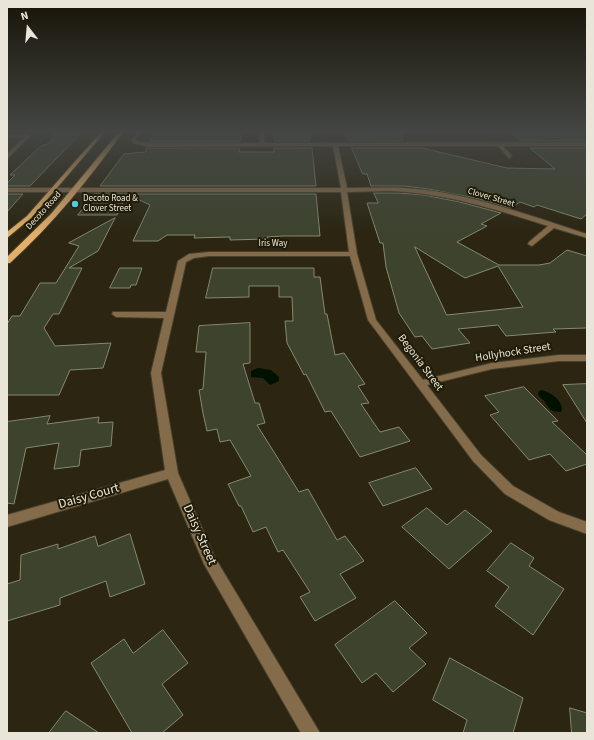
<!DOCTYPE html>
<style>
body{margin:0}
#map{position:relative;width:594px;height:740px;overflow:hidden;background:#2b2511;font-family:"Source Sans 3",sans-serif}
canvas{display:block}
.frame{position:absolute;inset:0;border:8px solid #e9e5d9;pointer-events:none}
.north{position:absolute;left:8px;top:8px;width:40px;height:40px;-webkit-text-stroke:3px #211c07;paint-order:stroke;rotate:344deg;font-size:11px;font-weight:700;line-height:16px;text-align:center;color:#e9e5d9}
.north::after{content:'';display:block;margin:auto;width:14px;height:18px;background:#e9e5d9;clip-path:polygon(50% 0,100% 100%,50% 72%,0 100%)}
</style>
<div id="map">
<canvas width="594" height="740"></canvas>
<div class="frame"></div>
<div class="north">N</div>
</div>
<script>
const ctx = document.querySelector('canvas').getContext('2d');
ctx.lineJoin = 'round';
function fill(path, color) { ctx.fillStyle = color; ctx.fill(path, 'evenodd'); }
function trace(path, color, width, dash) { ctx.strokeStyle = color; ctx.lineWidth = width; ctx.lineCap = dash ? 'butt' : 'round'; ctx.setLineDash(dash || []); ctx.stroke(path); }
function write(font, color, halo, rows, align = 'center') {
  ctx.font = font + ' "Source Sans 3",sans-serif'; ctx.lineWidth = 4; ctx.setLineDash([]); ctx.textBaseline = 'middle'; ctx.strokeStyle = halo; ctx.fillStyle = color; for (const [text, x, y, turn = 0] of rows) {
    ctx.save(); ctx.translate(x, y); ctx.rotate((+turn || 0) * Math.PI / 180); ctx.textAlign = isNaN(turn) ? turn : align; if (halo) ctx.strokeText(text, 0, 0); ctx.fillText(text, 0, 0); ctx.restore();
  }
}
const water = new Path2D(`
 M258,368L271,370L279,377V381L270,385L263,378L251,377V371Z
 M542,390C551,393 560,398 562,408L561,412C551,412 549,409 545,402C543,399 539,397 538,394L539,391Z`);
const building = new Path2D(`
 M155,132H241L240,142H150Z
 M276,132H309L310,141H275Z
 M346,132H403L402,141H350Z
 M511,132H587V140L522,141Z
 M80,134L30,186H7V183L15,175H10L42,145H46L53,139L54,135Z
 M147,148H240L239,152H274V148H312L316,186H100L124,154L145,152Z
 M352,148H422L507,168L555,169L530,148H587V214L581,219L537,205L534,207L520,202L510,208L475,198L428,189L405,186H371L367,174H363Z
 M374,193H398L424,195L460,202L501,213L481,224L487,226L457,242L499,265H539L550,263L567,250L587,256V328L553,329L556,332L506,336L498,325L458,329L470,343L432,349L422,336L415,337L399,313L386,267L383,243H380L367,203H378ZM415,247L465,278L498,266L523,307L447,315Z
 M7,194H23L7,212Z
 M95,194H316L320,236H283L267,237V239L230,240V237L194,238L195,235H167L158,241H133L150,205L127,194L117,215H78Z
 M115,218L98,251L69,268H82L59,314H53L44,328L55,346L111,343L103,368L70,370L59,395H7V324L12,316H20L40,283H56L79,246L69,243Z
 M120,268H142L136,285H131L130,288H110Z
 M213,268H314V277H320L325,314H327L335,355L344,353L365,384L358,386L369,403L361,404L380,432L399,427L410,441L360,457L331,411L325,412L306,374L304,375L287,343L285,321H293L292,297H279V286H249V297L206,298Z
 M250,323V363L243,364L255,403H259L265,423L257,425L299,492L308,489L337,540L345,536L364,561L340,574L356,598L315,621L300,597L310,592L283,550L278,552L266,527L253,532L241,506H239L228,484L251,476L230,440L220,442L217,429L207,431L203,413L199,390L203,389L206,352H196L199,326Z
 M587,384V423L563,385Z
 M524,387L558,421L552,422L587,455V464L566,471L550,454L529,460L490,415L499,412L485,396Z
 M50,416L47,424L99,417L98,423L113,422L111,446L81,450L79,466L54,469L59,443L26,448L14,504L7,503V422Z
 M416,468L432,489L383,506L369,483Z
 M427,508L447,525L465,510L492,531L449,569L402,527Z
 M130,534L145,584L110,597L106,581L60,598V605L7,621V584L20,580L21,555L58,544V549L95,536L98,546Z
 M511,543L534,558L529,566L564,589L533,635L495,606L509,587L487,571Z
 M395,601L427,633L409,648L426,664L393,692L376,673L362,683L335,645Z
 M163,630L188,663L162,684L183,715L162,733H132L91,663L124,639L133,653Z
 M450,658L523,698L513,733H463L467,720L433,700Z
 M570,708L587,713V733H572Z
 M66,711L99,733H49Z`);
const minor = new Path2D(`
 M137,132H141L136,139L137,141L148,143H259L260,132H264V143L587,142V146H503L512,156L509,158L498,146H338L347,188C366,188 385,187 405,188C467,192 528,215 587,234V238L554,228L532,246L528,244L529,242L548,226C501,211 455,196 406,192C386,190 367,192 347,192L357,254L376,320L423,380L492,363L559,355H587V361H559L492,369L427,385L481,455L513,486L559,512L587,522V534L549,520L505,494L473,461L368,320L350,256H209L194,258L186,262L161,373L178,473L214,556L320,733H301L204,564L168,479L7,527V515L165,470L151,373L164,318L116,317L112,314L113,312H166L178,261L189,254L209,252H349L341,192H7V188H341L333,146L148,147L133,143L132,139Z
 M7,135H28L30,136L7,159V154L24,137H7Z`);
const major = new Path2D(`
 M101,132H105L31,218L7,238V232L27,216Z
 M119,132H123C89,179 53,224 10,263H7V257L51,214Z`);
const markers = [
 [75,204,4,"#55cade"]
];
const farStreetnames = [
 ["Clover Street",491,198,16],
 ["Decoto Road",44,211,-48],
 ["Iris Way",273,244]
];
const farPoinames = [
 ["Decoto Road &",83,199],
 ["Clover Street",83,209]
];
const streetNames = [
 ["Hollyhock Street",513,353,-9],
 ["Begonia Street",420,363,53]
];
const nearStreetnames = [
 ["Daisy Court",89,497,-16],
 ["Daisy Street",199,535,66]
];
fill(water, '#010');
fill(building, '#3e432e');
trace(building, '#848a72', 1);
trace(minor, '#46402d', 2);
trace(major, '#46402d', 2);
fill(minor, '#846b4a');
fill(major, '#e5af69');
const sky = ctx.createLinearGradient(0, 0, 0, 235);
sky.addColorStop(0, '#181409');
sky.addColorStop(0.56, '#444643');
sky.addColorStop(1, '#44464300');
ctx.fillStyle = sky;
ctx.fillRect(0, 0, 594, 235);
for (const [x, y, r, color] of markers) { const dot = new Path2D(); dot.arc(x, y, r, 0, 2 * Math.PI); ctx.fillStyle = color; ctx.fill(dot); trace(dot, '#211c07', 1.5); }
write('9px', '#e9e5d9', '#211c07', farStreetnames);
write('9px', '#e9e5d9', '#211c07', farPoinames, 'left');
write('11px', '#e9e5d9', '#211c07', streetNames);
write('13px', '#e9e5d9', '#211c07', nearStreetnames);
</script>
